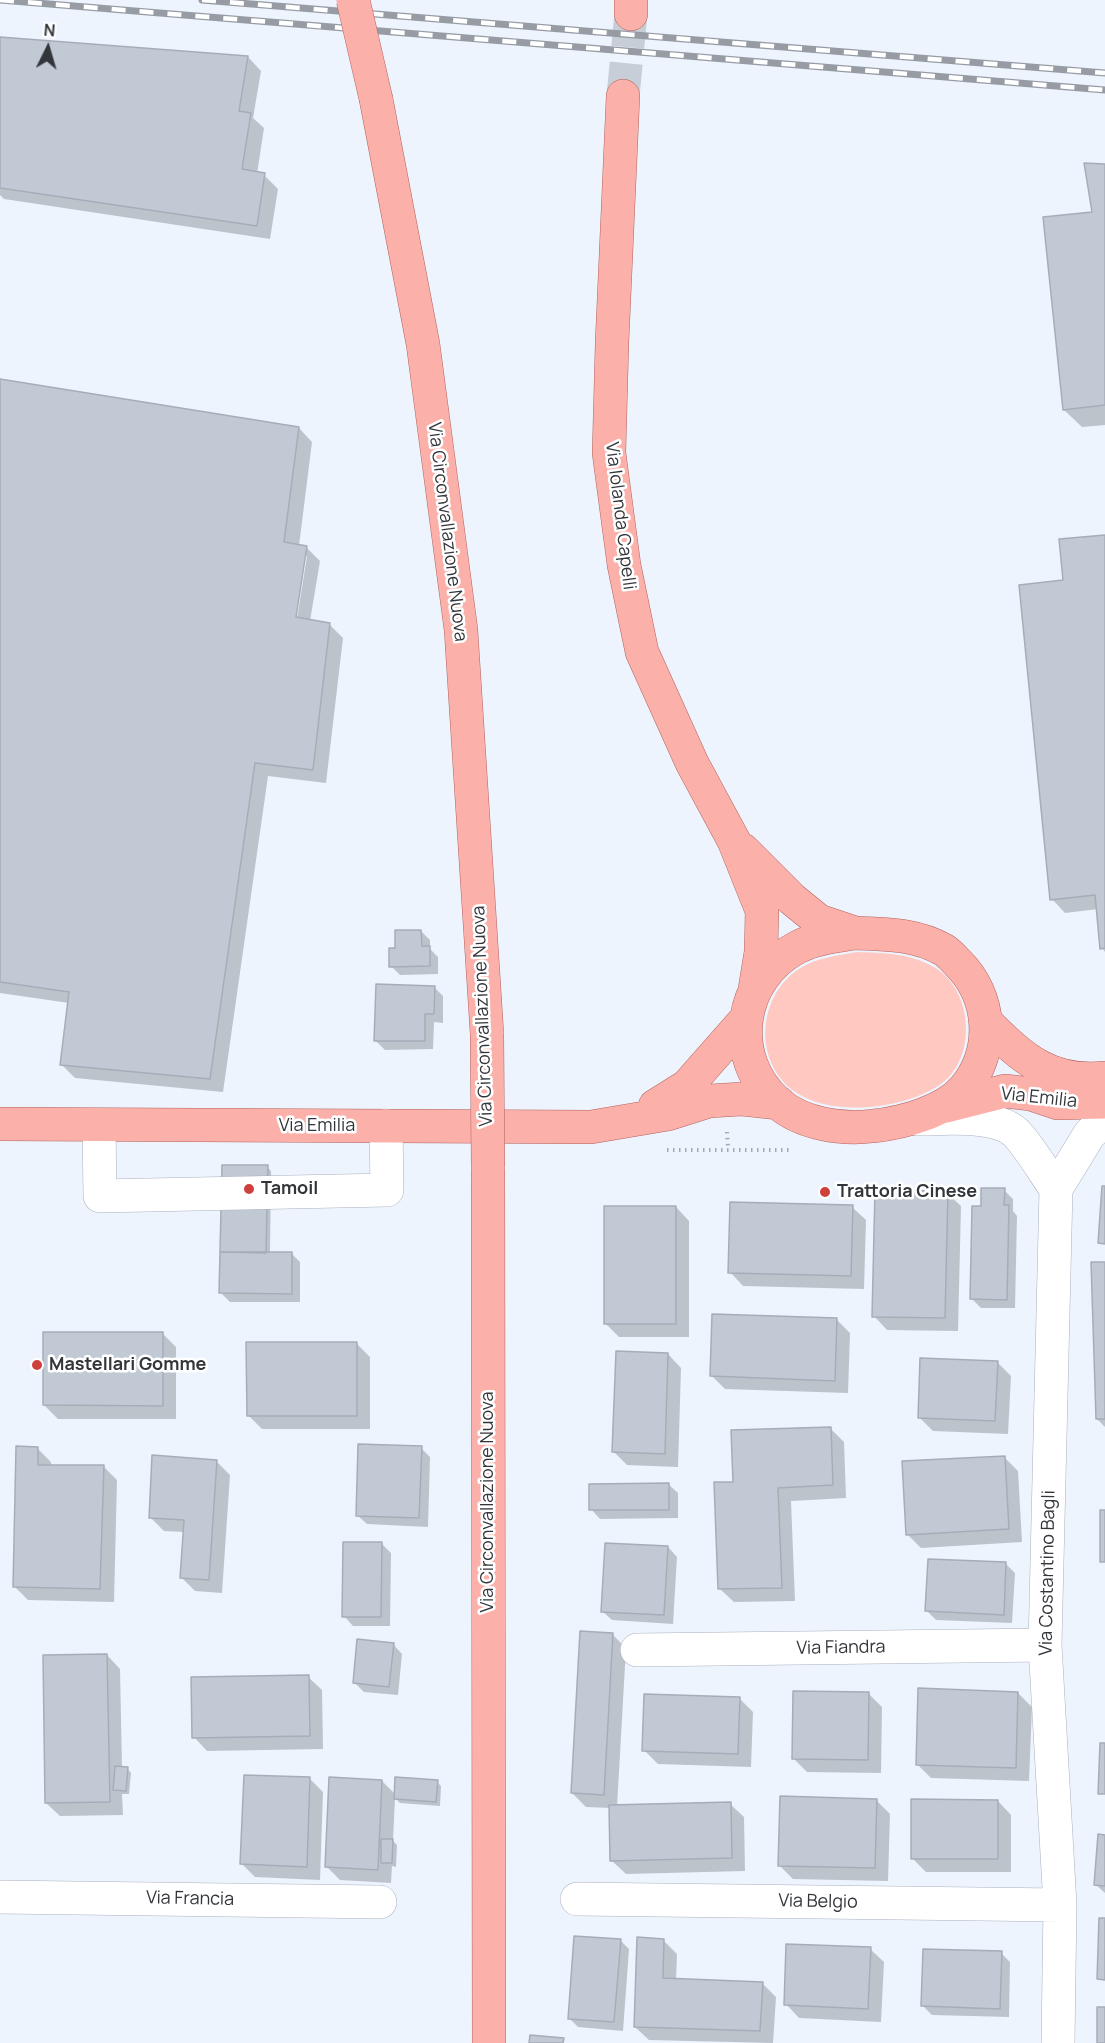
<!DOCTYPE html>
<style>
body{margin:0}
#map{position:relative;width:1105px;height:2043px;overflow:hidden;background:#edf4fe;font-family:Manrope,sans-serif}
canvas{display:block}
.north{position:absolute;left:18px;top:18px;width:60px;height:60px;-webkit-text-stroke:4px #fff;paint-order:stroke;rotate:5deg;font-size:16px;font-weight:700;line-height:24px;text-align:center;color:#32353a}
.north::after{content:'';display:block;margin:auto;width:21px;height:27px;background:#32353a;clip-path:polygon(50% 0,100% 100%,50% 72%,0 100%)}
</style>
<div id="map">
<canvas width="1105" height="2043"></canvas>
<div class="north">N</div>
</div>
<script>
const ctx = document.querySelector('canvas').getContext('2d');
ctx.lineJoin = 'round';
function fill(path, color) { ctx.fillStyle = color; ctx.fill(path, 'evenodd'); }
function trace(path, color, width, dash) { ctx.strokeStyle = color; ctx.lineWidth = width; ctx.lineCap = dash ? 'butt' : 'round'; ctx.setLineDash(dash || []); ctx.stroke(path); }
function write(font, color, halo, rows, align = 'center') {
  ctx.font = font + ' Manrope,sans-serif'; ctx.lineWidth = 5; ctx.setLineDash([]); ctx.textBaseline = 'middle'; ctx.strokeStyle = halo; ctx.fillStyle = color; for (const [text, x, y, turn = 0] of rows) {
    ctx.save(); ctx.translate(x, y); ctx.rotate((+turn || 0) * Math.PI / 180); ctx.textAlign = isNaN(turn) ? turn : align; if (halo) ctx.strokeText(text, 0, 0); ctx.fillText(text, 0, 0); ctx.restore();
  }
}
const green = new Path2D(`
 M857,952C883,953 908,953 932,966C970,986 977,1046 949,1077C930,1096 895,1105 869,1107C843,1109 813,1106 791,1089C750,1055 760,986 808,964C824,957 840,955 857,952Z`);
const shadow = new Path2D(`
 M0,38L248,57L261,71L253,118L264,128L257,174L264,175L278,189L270,239L4,199L0,195Z
 M1105,165V425L1082,427L1064,410L1094,213Z
 M0,380L299,428L312,442L299,546L306,547L320,561L310,621L329,624L343,638L326,783L268,776L223,1092L75,1078L62,1065L69,1003L0,993ZM304,556H307L296,625L293,624Z
 M1105,536V952L1102,948L1098,909L1065,913L1052,899L1065,582Z
 M421,931L430,940V949L438,957V974L400,975L391,966L397,949Z
 M434,987L443,996V1023L434,1022L433,1049L385,1050L376,1041Z
 M267,1167L271,1171L270,1253H291L300,1262V1302H230L221,1293Z
 M1004,1190L1013,1199V1211L1017,1216L1015,1308H981L972,1299L982,1207Z
 M947,1193L961,1206L958,1331L887,1330L874,1316Z
 M676,1207L689,1221V1337H619L605,1323Z
 M852,1207L866,1220L864,1289L743,1286L730,1272Z
 M1105,1263V1427L1097,1419Z
 M837,1320L850,1333L848,1393L725,1389L711,1375Z
 M162,1333L176,1347V1419H58L44,1405Z
 M356,1343L370,1357V1429H262L248,1415Z
 M668,1354L681,1368L678,1467L627,1465L614,1452Z
 M997,1362L1011,1376L1008,1434L933,1431L920,1418Z
 M830,1428L844,1442L846,1498L791,1501L795,1601L734,1602L720,1589L734,1483Z
 M37,1448L51,1462V1466H103L117,1480L114,1602L28,1600L14,1586Z
 M421,1448L430,1457L428,1527L367,1524L357,1515Z
 M1004,1457L1018,1471L1022,1542L921,1548L907,1534Z
 M216,1461L230,1475L222,1593L195,1591L182,1578L185,1532L164,1531L150,1517Z
 M668,1484L678,1493V1518L600,1519L591,1509Z
 M382,1544L391,1553L390,1626H353L344,1616Z
 M668,1547L677,1557L673,1624L612,1620L602,1611Z
 M1006,1564L1015,1573L1012,1623L936,1620L927,1611Z
 M613,1635L626,1648L617,1807L730,1804L744,1817L745,1871L626,1874L612,1861L611,1808L586,1807L572,1793Z
 M393,1644L402,1654L398,1695L364,1692L355,1683Z
 M107,1655L120,1669L122,1768H127L131,1773L129,1794H122L123,1815L60,1816L46,1803Z
 M308,1677L322,1690L323,1749L207,1751L194,1737Z
 M1018,1693L1032,1707L1029,1781L931,1778L917,1764Z
 M869,1694L882,1707L881,1773L807,1772L794,1759Z
 M739,1698L753,1712L751,1767L658,1764L644,1750Z
 M310,1779L323,1792L320,1880L255,1877L242,1864Z
 M382,1781L396,1795L437,1782L441,1786L440,1806L400,1803L395,1798L393,1841L397,1845L396,1867L392,1866L391,1883L340,1880L326,1866Z
 M876,1800L890,1814L888,1881L793,1879L779,1865Z
 M998,1801L1011,1815V1872H926L912,1858Z
 M1105,1836V1893L1095,1884Z
 M620,1940L629,1949L623,2031L578,2027L569,2018Z
 M663,1940L677,1954L676,1980L762,1983L776,1997L773,2043L649,2040L635,2027Z
 M870,1949L884,1962L881,2022L799,2018L786,2004Z
 M1001,1953L1010,1962L1009,2017L932,2015L923,2006Z`);
const building = new Path2D(`
 M0,37L248,56L239,111L251,113L242,169L265,173L257,226L0,188Z
 M1084,163L1105,164V405L1063,410L1043,217L1092,212Z
 M0,379L299,427L284,542L307,546L296,617L330,623L313,770L255,763L210,1079L60,1065L69,992L0,982Z
 M1105,535V948L1100,949L1095,895L1050,900L1019,585L1063,580L1059,539Z
 M395,930H421L422,946H430V966L389,967V948H395Z
 M376,984L435,986L434,1014H425V1041H374Z
 M222,1165H268L266,1253L220,1252Z
 M1102,1186H1105V1244L1098,1243Z
 M981,1188H1005L1004,1205H1009L1007,1300L970,1299L972,1206H981Z
 M875,1190L948,1191L945,1318L872,1317Z
 M730,1202L853,1205L851,1276L728,1273Z
 M604,1206H676V1324H604Z
 M220,1252H292V1294L219,1293Z
 M1091,1262H1105V1419H1096Z
 M712,1314L837,1318L835,1381L710,1376Z
 M43,1332H163V1406L43,1405Z
 M246,1342H357V1416H247Z
 M616,1351L668,1353L665,1454L612,1452Z
 M920,1358L998,1361L995,1421L918,1418Z
 M831,1427L833,1485L778,1488L782,1588L718,1589L714,1482H733L731,1430Z
 M358,1444L422,1446L419,1518L356,1516Z
 M16,1446L38,1447V1465H104L100,1589L13,1587Z
 M152,1455L217,1460L209,1580L180,1578L184,1520L149,1518Z
 M1005,1456L1009,1529L906,1535L902,1461Z
 M669,1483V1510H589V1484Z
 M1100,1510H1105V1562H1100Z
 M343,1542H382L381,1617H342Z
 M605,1543L668,1546L664,1615L601,1612Z
 M928,1559L1006,1562L1004,1615L925,1611Z
 M580,1631L613,1633L604,1795L571,1793Z
 M357,1639L394,1643L389,1687L353,1683Z
 M107,1654L110,1802L45,1803L43,1655Z
 M309,1675L310,1736L192,1738L191,1677Z
 M918,1688L1018,1692L1016,1768L916,1765Z
 M793,1691L869,1692L868,1760L792,1759Z
 M644,1694L740,1697L738,1754L642,1751Z
 M1100,1743H1105V1794H1098Z
 M115,1766L128,1767L126,1791L113,1790Z
 M244,1775L310,1777L307,1867L240,1864Z
 M329,1777L382,1780L378,1870L325,1867Z
 M395,1777L438,1780L436,1802L394,1799Z
 M780,1796L877,1799L875,1868L778,1866Z
 M911,1799L998,1800V1859H911Z
 M731,1802L732,1858L610,1861L609,1805Z
 M1098,1834L1105,1835V1886L1094,1885Z
 M381,1839H393L392,1863H381Z
 M1099,1918H1105V1980L1097,1979Z
 M574,1936L621,1939L614,2022L568,2019Z
 M637,1937L664,1939L663,1978L763,1982L760,2031L634,2027Z
 M786,1944L871,1947L868,2009L784,2005Z
 M923,1949L1002,1951L1000,2009L921,2006Z
 M1097,2007H1105V2043H1097Z
 M530,2035L564,2038L563,2043H529Z`);
const majorTunnel = new Path2D(`
 M623,96L631,14`);
const path = new Path2D(`
 M727,1132L728,1148
 M667,1150H791`);
const minor = new Path2D(`
 M918,1119C945,1119 999,1113 1018,1135C1032,1151 1044,1172 1056,1189
 M99,1125L100,1196L387,1190L386,1126
 M637,1650L1045,1645
 M0,1897L380,1902
 M577,1899L1060,1905
 M1058,2043L1060,1905L1045,1645L1056,1189L1089,1135L1105,1119`);
const major = new Path2D(`
 M631,0V14
 M623,96L612,343L609,453L624,565L642,652L692,763L734,841L762,911L761,952L755,989
 M376,99L423,344L461,630L487,1034
 M743,850L792,899L819,921L855,933
 M855,933C886,934 916,934 944,950C949,953 953,958 957,962C992,996 996,1051 964,1089C944,1112 902,1123 873,1126C842,1130 802,1124 778,1103C727,1058 738,978 798,947C816,938 836,936 855,933Z
 M987,1023C1023,1059 1051,1084 1105,1078
 M655,1106L687,1086L746,1019
 M946,1106L1005,1091L1031,1094L1058,1103L1105,1102
 M0,1124L591,1127L668,1114L709,1101L742,1099L779,1103
 M488,1167L489,2043`);
const rail = new Path2D(`
 M0,0L1105,90
 M202,0L1105,73`);
const majorBridge = new Path2D(`
 M353,0L376,99
 M487,1034L488,1167`);
const markers = [
 [249,1189,6,"#ce403b"],
 [825,1192,6,"#ce403b"],
 [37,1365,6,"#ce403b"]
];
const streetNames = [
 ["Via Iolanda Capelli",620,516,83],
 ["Via Circonvallazione Nuova",447,532,83],
 ["Via Circonvallazione Nuova",483,1016,-92],
 ["Via Emilia",1039,1098,6],
 ["Via Emilia",317,1126],
 ["Via Circonvallazione Nuova",488,1502,-90],
 ["Via Costantino Bagli",1048,1573,-89],
 ["Via Fiandra",841,1648,-1],
 ["Via Francia",190,1899,1],
 ["Via Belgio",818,1902,1]
];
const poiNames = [
 ["Tamoil",261,1189],
 ["Trattoria Cinese",837,1192],
 ["Mastellari Gomme",49,1365]
];
fill(green, '#ffc9c2');
fill(shadow, '#0003');
fill(building, '#c1c9d5');
trace(building, '#a6adb9', 1.5);
trace(majorTunnel, '#c8ced7', 33, [33, 16]);
trace(minor, '#aab1be', 34);
trace(major, '#b3635e', 34);
trace(path, '#a4a9b1', 4, [1.5, 4.5]);
trace(minor, '#fff', 33);
trace(major, '#fbb0aa', 33);
trace(rail, '#979ca4', 7);
trace(rail, '#fff', 4.5, [14]);
trace(majorBridge, '#b3635e', 34, []);
trace(majorBridge, '#fbb0aa', 33);
for (const [x, y, r, color] of markers) { const dot = new Path2D(); dot.arc(x, y, r, 0, 2 * Math.PI); ctx.fillStyle = color; ctx.fill(dot); trace(dot, '#fff', 2); }
write('18px', '#32353a', '#fff', streetNames);
write('bold 18px', '#32353a', '#fff', poiNames, 'left');
</script>
